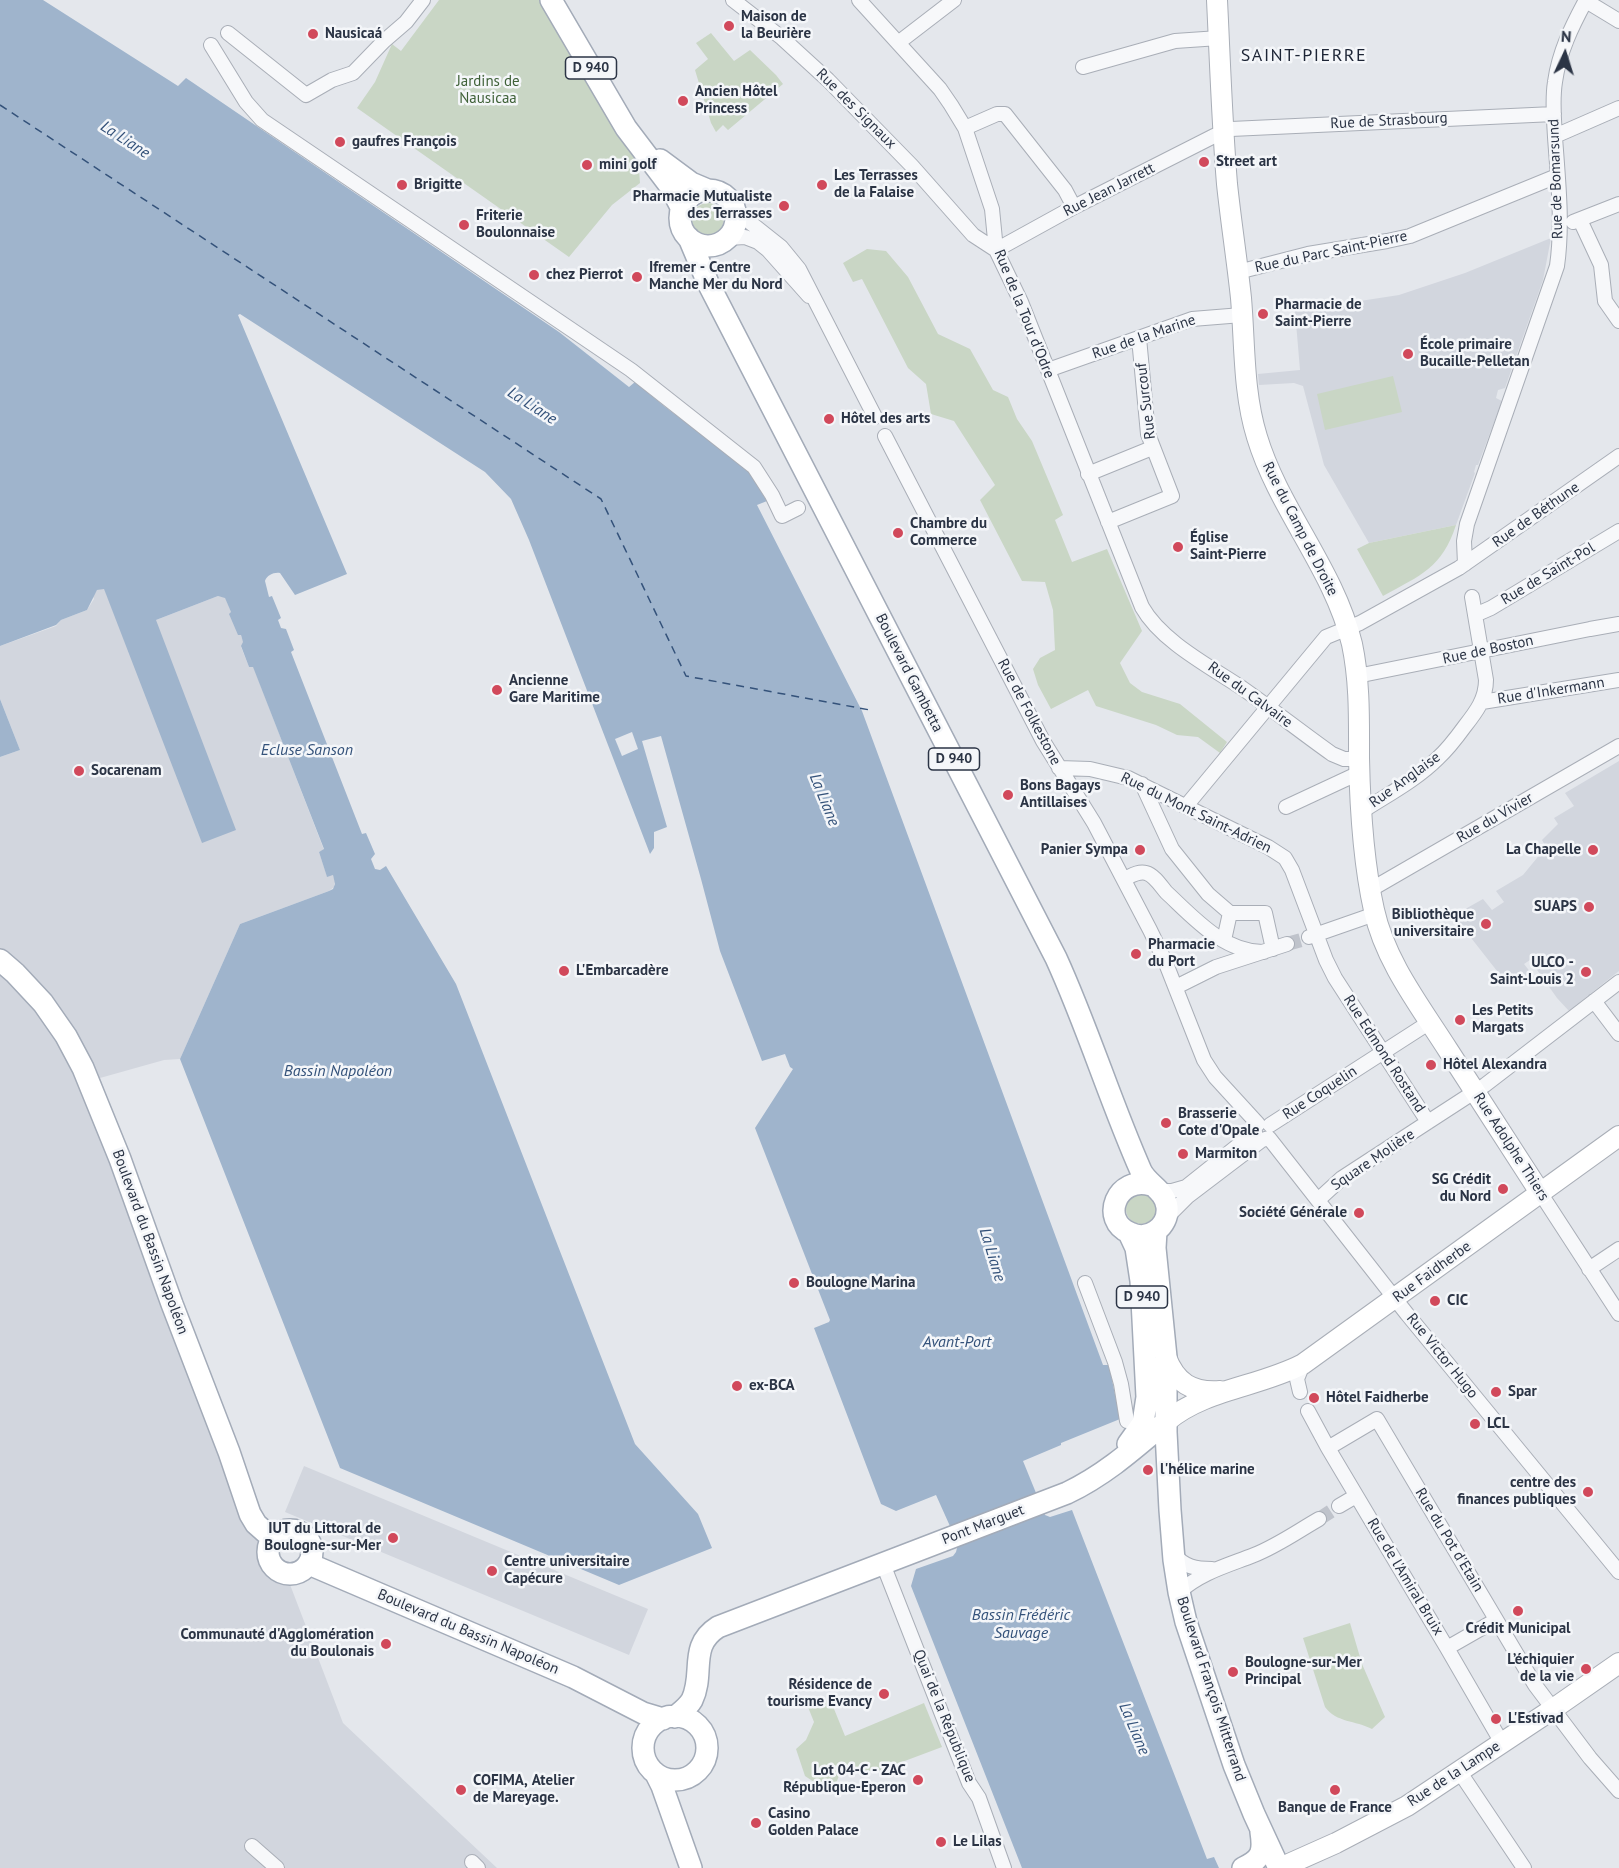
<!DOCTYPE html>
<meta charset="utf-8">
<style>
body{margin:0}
#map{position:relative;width:1619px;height:1868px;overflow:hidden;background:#e4e7ec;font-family:"PT Sans",sans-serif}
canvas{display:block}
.north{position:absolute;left:1535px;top:24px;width:60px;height:60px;-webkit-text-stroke:4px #f4f6f9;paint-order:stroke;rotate:4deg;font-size:16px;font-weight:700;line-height:24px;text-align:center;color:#2b3445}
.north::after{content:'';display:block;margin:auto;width:21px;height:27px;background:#2b3445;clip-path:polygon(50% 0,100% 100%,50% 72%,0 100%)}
</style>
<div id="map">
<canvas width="1619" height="1868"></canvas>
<div class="north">N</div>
</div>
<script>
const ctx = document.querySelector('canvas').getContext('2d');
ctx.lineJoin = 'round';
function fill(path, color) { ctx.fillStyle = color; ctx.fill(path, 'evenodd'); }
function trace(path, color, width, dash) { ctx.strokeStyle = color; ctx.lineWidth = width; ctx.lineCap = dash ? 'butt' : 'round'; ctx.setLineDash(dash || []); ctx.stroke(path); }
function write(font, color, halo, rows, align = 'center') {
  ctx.font = font + ' "PT Sans",sans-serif'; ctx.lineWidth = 5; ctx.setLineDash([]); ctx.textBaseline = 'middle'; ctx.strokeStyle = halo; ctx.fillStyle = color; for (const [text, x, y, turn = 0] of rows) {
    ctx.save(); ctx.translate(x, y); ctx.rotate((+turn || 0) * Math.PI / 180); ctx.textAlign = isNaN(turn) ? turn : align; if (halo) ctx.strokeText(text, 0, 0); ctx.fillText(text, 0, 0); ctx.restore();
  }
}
const built = new Path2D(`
 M1551,238L1543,280L1505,388L1498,390L1496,398L1502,401L1478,465H1476L1474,472L1475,473L1456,525L1369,543L1324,465L1303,386L1294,383L1259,385L1258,374L1300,370L1295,311L1399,295L1465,273Z
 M104,588L137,671L156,620L218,596L225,597L244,643L241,647L249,667L253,666L324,850L319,852L327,876L333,875L335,882L334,887L329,891L240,924L180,1059L164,1060L100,1078L232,1433L343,1723L497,1868H0V757L20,750L0,699V646L56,626L61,620L87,610L94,599L93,596L97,590Z
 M1619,761V971L1569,1011L1557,998L1530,960L1524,964L1535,978L1524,985L1518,977L1508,985L1457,920H1454L1451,917L1483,899L1492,910L1504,902L1496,891L1523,875L1546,847L1542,840L1558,824L1554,818L1574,806L1565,793Z
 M304,1466L648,1609L629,1655L285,1512Z`);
const green = new Path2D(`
 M439,0H539L615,128L638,157L640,183L612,205L569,257L357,108L375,82L392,44L401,51Z
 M711,33L734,61L750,50L776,75L783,84L728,130L723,125L716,132L711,123L695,70L708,59L696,43Z
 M692 219a16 16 0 1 1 32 0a16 16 0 1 1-32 0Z
 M867,249L886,251L908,277L938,334L970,349L993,390L1008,397L1017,419L1032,441L1063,515L1055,520L1072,562L1107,549L1142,631L1120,663L1130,683L1142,692L1180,704L1227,742L1220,753L1198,737L1177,735L1156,725L1096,706L1088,690L1051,709L1038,685L1033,669L1040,658L1055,650L1053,610L1045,582L1022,581L980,500L995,485L954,421L931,414L926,384L908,368L862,279L853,282L843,263Z
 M1393,376L1402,412L1325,430L1317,394Z
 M1456,525C1442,568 1421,575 1383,596L1357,549L1369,543Z
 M1126 1209a15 15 0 1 1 30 0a15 15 0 1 1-30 0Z
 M1350,1623L1362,1664L1385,1717L1372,1729C1355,1720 1337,1723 1325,1707L1303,1638Z
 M830,1699L845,1736L924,1703L942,1747L878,1771H836L840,1773L832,1794L805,1776L796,1749L806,1740L814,1722L808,1707Z`);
const water = new Path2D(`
 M0,0H43L178,86L186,78L559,332L629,387L635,382L664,406L747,469L767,501L757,505L862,711L1103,1365H1109L1120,1419L1061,1443V1445L1023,1461L1045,1515L1050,1517L1072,1510L1207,1859L1214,1857L1219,1868H1022L911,1586L916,1569L953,1556L956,1552L958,1544L936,1495L896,1511L881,1504L814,1328L829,1322L830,1320L755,1128L793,1069L790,1067L785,1054L762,1061L720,951L701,879L661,736L642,741L667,827L654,832V848L650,854L529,540L511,499L485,472L240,314L238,315L347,574L295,595L280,573C274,572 267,575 265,581L269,597L272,596L281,618L278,620L281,628L286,629L294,650L291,652L362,834L366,833L375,854L371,859L375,869L380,870L386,866L456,984L635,1444L698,1514L712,1548L619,1585L340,1468L180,1059L240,924L329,891L333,889L335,884L333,875L327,877L319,852L324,849L253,667H249L241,646L243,642L241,635H238L229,614L231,612L225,598L218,596L156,620L236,830L202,843L104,589L97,590L87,610L61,620L56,625L0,646Z
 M0,699L20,750L0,757Z`);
const pier = new Path2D(`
 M632,732L638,749L622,756L615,739Z`);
const ferry = new Path2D(`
 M0,105L601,499L686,676L870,710`);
const streetTunnel = new Path2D(`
 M1287,944L1308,938
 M1319,1519L1339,1506`);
const street = new Path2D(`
 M733,0L782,38L828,80L912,166L973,235L996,250
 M859,0L940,89L951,105L965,128L992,209L996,250L1021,302L1142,607C1161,641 1209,666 1242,688C1272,709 1301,732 1332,754L1344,759H1359
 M1586,1L1619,21
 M228,33L306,95L332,80L353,73L384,41L406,22L423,0
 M898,43L954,0
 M211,45L246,102L262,120L631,370L754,467L772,495L782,516L798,508
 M1083,67L1175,41L1219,38
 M965,128L997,114H1005L1065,190L1074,207
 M1555,136L1619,108
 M733,206L747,220L781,247L799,269L875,417
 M1580,220L1601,265L1605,301L1619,321
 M1573,222L1619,204
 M728,238L745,237L758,242L768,250L809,296
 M996,250L1074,207L1214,136L1231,129L1554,114
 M1238,272L1308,254L1387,241L1410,236L1557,176
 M1048,370L1192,319L1242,315
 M885,436L1043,741L1094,823L1150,930L1165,961L1204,1060L1215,1077L1258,1124
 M1088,474L1152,448
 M1108,522L1172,496L1148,434L1139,338
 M1465,564L1464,541L1467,524L1557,266C1563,224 1558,180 1555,137C1554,119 1552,100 1555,82C1559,52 1572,26 1586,0
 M1475,615L1491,608L1619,531
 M1357,676L1590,629L1619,624
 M1482,702L1619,680
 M1059,768L1090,769L1128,778L1268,847L1285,858L1292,870L1326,960L1335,978L1428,1122L1485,1085L1619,982
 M1142,784L1172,849L1208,894L1230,913L1224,940
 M1186,806L1326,637L1360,623L1459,568L1619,456
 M1286,807L1359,773
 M1361,812C1387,795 1416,780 1438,758C1448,749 1457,737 1465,726C1476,712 1486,699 1486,680L1472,597
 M1124,879C1131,876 1138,871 1146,873C1154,875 1161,886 1166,892C1193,917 1224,953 1264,952
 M1370,890L1619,746
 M1230,913H1265L1273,949
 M1309,937L1375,914
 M1176,987L1216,967L1287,944
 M1594,1001L1619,1034
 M1270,1125L1430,1022
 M1269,1138L1407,1314L1619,1572
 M1159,1191H1172L1186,1187L1255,1132
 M1541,1194L1619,1314
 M1318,1200L1342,1178L1428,1122
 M1166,1218L1187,1197L1262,1140L1269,1138
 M1589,1269L1619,1249
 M1085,1283L1115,1362L1121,1384L1127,1421
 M1300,1392L1297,1379L1303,1364
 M1308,1411L1328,1448L1447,1648L1502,1743
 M1328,1448L1377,1419L1535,1685L1590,1758L1619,1791
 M1339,1506L1356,1496
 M1174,1554C1184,1567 1196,1569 1212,1569
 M883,1564L969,1783L979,1798L1004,1868
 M1179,1592C1202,1572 1226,1566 1254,1555C1277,1546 1298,1531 1319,1519
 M1447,1648L1496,1620
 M1459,1771L1524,1868
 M252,1846L277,1868
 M472,1862L478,1868`);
const secondary = new Path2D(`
 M1217,0C1220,61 1222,123 1227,184C1231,222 1237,260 1241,298C1245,344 1243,392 1257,437C1279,510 1334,569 1352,644C1360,682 1359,720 1359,758C1360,808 1363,861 1374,910C1385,961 1420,1006 1448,1050C1479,1098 1510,1146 1541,1194
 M1166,1357C1176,1383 1192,1393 1220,1391
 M1167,1421C1205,1389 1259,1387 1303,1364L1619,1136
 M1280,1868L1336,1843L1407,1806L1553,1709L1619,1663`);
const primary = new Path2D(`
 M551,0L626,128L670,186L682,209
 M660,160L691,183L710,191
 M680 218a28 28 0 1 1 56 0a28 28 0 1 1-56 0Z
 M689,238L708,283L1056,958C1088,1028 1110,1101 1141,1171C1148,1185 1165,1190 1167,1207C1169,1227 1148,1242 1130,1233C1099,1220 1117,1175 1151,1185
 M0,960L15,973L43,1003L66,1036L83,1068L120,1159L172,1304L229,1452L250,1514L256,1524L273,1539
 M1156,1231L1155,1248L1166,1357V1432L1170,1510L1174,1560L1179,1592L1186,1622L1234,1765L1254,1814L1279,1868
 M1128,1444L1143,1423L1147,1397L1141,1281L1136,1248L1129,1233
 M268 1552a22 22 0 1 1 44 0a22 22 0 1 1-44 0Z
 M309,1564L573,1677L643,1713L663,1719
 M643 1748a32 32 0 1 1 64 0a32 32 0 1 1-64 0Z
 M675,1717C681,1712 688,1707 692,1700C705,1673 688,1646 718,1627L1067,1493C1105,1475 1135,1448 1167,1421
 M656,1774L662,1786L691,1868
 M1243,1868C1262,1859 1264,1852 1261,1832`);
const markers = [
 [729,26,6,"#d1495b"],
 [313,34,6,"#d1495b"],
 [683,101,6,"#d1495b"],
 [340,142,6,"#d1495b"],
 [1204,162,6,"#d1495b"],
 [587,165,6,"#d1495b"],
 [402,185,6,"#d1495b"],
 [822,185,6,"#d1495b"],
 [784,206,6,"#d1495b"],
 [464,225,6,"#d1495b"],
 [534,275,6,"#d1495b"],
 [637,277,6,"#d1495b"],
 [1263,314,6,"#d1495b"],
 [1408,354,6,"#d1495b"],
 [829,419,6,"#d1495b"],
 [898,533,6,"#d1495b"],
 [1178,547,6,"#d1495b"],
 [497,690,6,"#d1495b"],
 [79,771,6,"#d1495b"],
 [1008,795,6,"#d1495b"],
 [1140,850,6,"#d1495b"],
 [1593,850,6,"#d1495b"],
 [1589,907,6,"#d1495b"],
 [1486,924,6,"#d1495b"],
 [1136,954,6,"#d1495b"],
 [564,971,6,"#d1495b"],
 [1586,972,6,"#d1495b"],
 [1460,1020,6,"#d1495b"],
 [1431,1065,6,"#d1495b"],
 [1166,1123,6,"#d1495b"],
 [1183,1154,6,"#d1495b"],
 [1503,1189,6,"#d1495b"],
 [1359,1213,6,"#d1495b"],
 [794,1283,6,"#d1495b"],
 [1435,1301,6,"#d1495b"],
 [737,1386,6,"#d1495b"],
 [1496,1392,6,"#d1495b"],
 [1314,1398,6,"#d1495b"],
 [1475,1424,6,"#d1495b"],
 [1148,1470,6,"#d1495b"],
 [1588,1492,6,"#d1495b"],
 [393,1538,6,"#d1495b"],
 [492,1571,6,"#d1495b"],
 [1518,1611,6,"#d1495b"],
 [386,1644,6,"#d1495b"],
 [1586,1669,6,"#d1495b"],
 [1233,1672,6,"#d1495b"],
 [884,1694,6,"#d1495b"],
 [1496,1719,6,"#d1495b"],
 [918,1780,6,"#d1495b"],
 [461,1790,6,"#d1495b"],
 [1335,1790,6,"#d1495b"],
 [756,1823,6,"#d1495b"],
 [941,1842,6,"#d1495b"]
];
const shields = [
 [591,68,51],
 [954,759,51],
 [1142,1297,51]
];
const shieldNames = [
 ["D 940",591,68],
 ["D 940",954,759],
 ["D 940",1142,1297]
];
const poiNames = [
 ["Maison de",741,17],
 ["la Beurière",741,34],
 ["Nausicaá",325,34],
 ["Ancien Hôtel",695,92],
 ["Princess",695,109],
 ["gaufres François",352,142],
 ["Street art",1216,162],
 ["mini golf",599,165],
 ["Les Terrasses",834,176],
 ["de la Falaise",834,193],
 ["Brigitte",414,185],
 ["Pharmacie Mutualiste",772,197,"right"],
 ["des Terrasses",772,214,"right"],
 ["Friterie",476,216],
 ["Boulonnaise",476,233],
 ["Ifremer - Centre",649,268],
 ["Manche Mer du Nord",649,285],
 ["chez Pierrot",546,275],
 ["Pharmacie de",1275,305],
 ["Saint-Pierre",1275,322],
 ["École primaire",1420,345],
 ["Bucaille-Pelletan",1420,362],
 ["Hôtel des arts",841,419],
 ["Chambre du",910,524],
 ["Commerce",910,541],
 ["Église",1190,538],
 ["Saint-Pierre",1190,555],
 ["Ancienne",509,681],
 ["Gare Maritime",509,698],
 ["Socarenam",91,771],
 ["Bons Bagays",1020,786],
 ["Antillaises",1020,803],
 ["Panier Sympa",1128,850,"right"],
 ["La Chapelle",1581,850,"right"],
 ["SUAPS",1577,907,"right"],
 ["Bibliothèque",1474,915,"right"],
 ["universitaire",1474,932,"right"],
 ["Pharmacie",1148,945],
 ["du Port",1148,962],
 ["ULCO -",1574,963,"right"],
 ["Saint-Louis 2",1574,980,"right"],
 ["L'Embarcadère",576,971],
 ["Les Petits",1472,1011],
 ["Margats",1472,1028],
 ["Hôtel Alexandra",1443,1065],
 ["Brasserie",1178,1114],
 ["Cote d'Opale",1178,1131],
 ["Marmiton",1195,1154],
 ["SG Crédit",1491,1180,"right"],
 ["du Nord",1491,1197,"right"],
 ["Société Générale",1347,1213,"right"],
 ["Boulogne Marina",806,1283],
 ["CIC",1447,1301],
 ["ex-BCA",749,1386],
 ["Spar",1508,1392],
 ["Hôtel Faidherbe",1326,1398],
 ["LCL",1487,1424],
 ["l'hélice marine",1160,1470],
 ["centre des",1576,1483,"right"],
 ["finances publiques",1576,1500,"right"],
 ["IUT du Littoral de",381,1529,"right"],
 ["Boulogne-sur-Mer",381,1546,"right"],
 ["Centre universitaire",504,1562],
 ["Capécure",504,1579],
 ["Crédit Municipal",1518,1629,"center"],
 ["Communauté d'Agglomération",374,1635,"right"],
 ["du Boulonais",374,1652,"right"],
 ["L’échiquier",1574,1660,"right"],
 ["de la vie",1574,1677,"right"],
 ["Boulogne-sur-Mer",1245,1663],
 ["Principal",1245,1680],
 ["Résidence de",872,1685,"right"],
 ["tourisme Evancy",872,1702,"right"],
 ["L'Estivad",1508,1719],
 ["Lot 04-C - ZAC",906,1771,"right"],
 ["République-Eperon",906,1788,"right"],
 ["COFIMA, Atelier",473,1781],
 ["de Mareyage.",473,1798],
 ["Banque de France",1335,1808,"center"],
 ["Casino",768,1814],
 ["Golden Palace",768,1831],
 ["Le Lilas",953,1842]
];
const parkNames = [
 ["Jardins de",488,82],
 ["Nausicaa",488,99]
];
const streetNames = [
 ["Rue des Signaux",856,109,45],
 ["Rue de Strasbourg",1389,121,-3],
 ["Rue de Bomarsund",1556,179,-92],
 ["Rue Jean Jarrett",1109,190,-27],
 ["Rue du Parc Saint-Pierre",1331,252,-12],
 ["Rue de la Tour d'Odre",1024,314,68],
 ["Rue de la Marine",1144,337,-19],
 ["Rue Surcouf",1146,401,-97],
 ["Rue de Béthune",1536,515,-35],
 ["Rue du Camp de Droite",1300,529,63],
 ["Rue de Saint-Pol",1548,574,-31],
 ["Rue de Boston",1488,650,-12],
 ["Boulevard Gambetta",909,673,63],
 ["Rue d'Inkermann",1551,691,-9],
 ["Rue du Calvaire",1250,695,36],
 ["Rue de Folkestone",1029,712,62],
 ["Rue Anglaise",1405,780,-36],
 ["Rue du Mont Saint-Adrien",1196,813,26],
 ["Rue du Vivier",1495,818,-30],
 ["Rue Edmond Rostand",1384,1054,57],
 ["Rue Coquelin",1320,1093,-33],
 ["Rue Adolphe Thiers",1511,1147,57],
 ["Square Molière",1373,1160,-34],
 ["Boulevard du Bassin Napoléon",150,1242,70],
 ["Rue Faidherbe",1432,1272,-36],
 ["Rue Victor Hugo",1442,1356,51],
 ["Pont Marguet",983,1525,-21],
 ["Rue du Pot d'Etain",1449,1540,59],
 ["Rue de l'Amiral Bruix",1405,1577,59],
 ["Boulevard du Bassin Napoléon",468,1632,23],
 ["Boulevard François Mitterrand",1211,1689,72],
 ["Quai de la République",944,1716,68],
 ["Rue de la Lampe",1454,1774,-33]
];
const waterNames = [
 ["La Liane",125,140,33],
 ["La Liane",532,406,33],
 ["Ecluse Sanson",307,750],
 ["La Liane",824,800,68],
 ["Bassin Napoléon",338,1071],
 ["La Liane",992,1255,73],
 ["Avant-Port",957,1342],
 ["Bassin Frédéric",1021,1615],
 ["Sauvage",1021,1633],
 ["La Liane",1134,1729,67]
];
const quarterNames = [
 ["SAINT-PIERRE",1304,56]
];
fill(built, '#d2d6de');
fill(green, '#c9d6c5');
fill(water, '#9fb4cc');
fill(pier, '#e4e7ec');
trace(ferry, '#34527a', 1.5, [8, 6]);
trace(streetTunnel, '#bfc3cb', 14, [14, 7]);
trace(street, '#a9aeb7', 16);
trace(secondary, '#a9aeb7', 22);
trace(primary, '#a3abb8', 24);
trace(street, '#f7f8fa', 14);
trace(secondary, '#fff', 20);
trace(primary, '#fff', 21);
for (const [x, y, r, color] of markers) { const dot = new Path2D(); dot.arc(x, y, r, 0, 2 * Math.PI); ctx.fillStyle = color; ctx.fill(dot); trace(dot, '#f4f6f9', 2); }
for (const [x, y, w] of shields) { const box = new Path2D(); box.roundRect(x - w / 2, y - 11, w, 22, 4.5); ctx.fillStyle = '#f4f6f9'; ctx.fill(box); trace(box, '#2b3445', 1.5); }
write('bold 14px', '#2b3445', null, shieldNames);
write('bold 15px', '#2b3445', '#f4f6f9', poiNames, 'left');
write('15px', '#3f6138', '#f4f6f9', parkNames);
write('15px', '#2b3445', '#f4f6f9', streetNames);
write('italic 16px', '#34527a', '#f4f6f9', waterNames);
ctx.letterSpacing = '1.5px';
write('18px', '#1d2536', '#f4f6f9', quarterNames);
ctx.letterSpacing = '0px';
</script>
